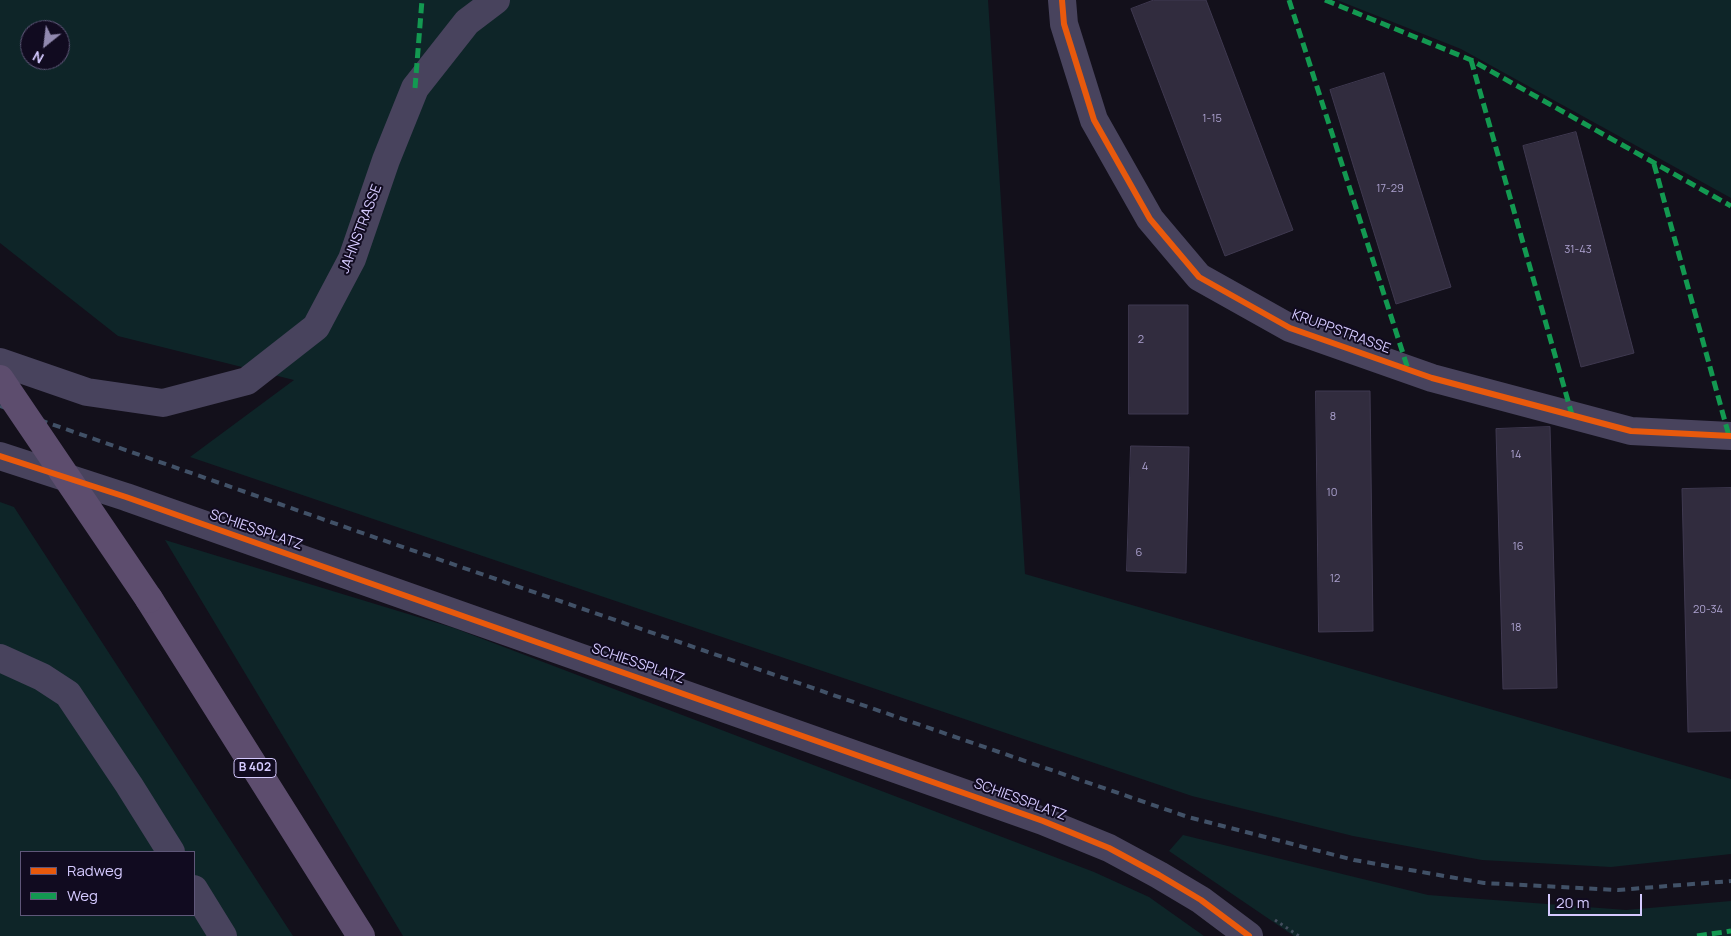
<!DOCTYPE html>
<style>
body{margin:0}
#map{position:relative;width:1731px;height:936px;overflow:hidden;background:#13101b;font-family:Manrope,sans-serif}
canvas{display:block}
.legend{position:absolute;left:20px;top:851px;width:175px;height:65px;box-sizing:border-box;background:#110b20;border:1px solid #5f5779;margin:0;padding:6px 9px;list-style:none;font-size:15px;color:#d5caff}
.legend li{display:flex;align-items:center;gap:10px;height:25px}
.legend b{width:25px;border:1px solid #5f5779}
.north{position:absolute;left:20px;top:20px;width:50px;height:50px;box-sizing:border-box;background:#110b20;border:1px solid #5f5779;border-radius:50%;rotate:209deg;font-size:14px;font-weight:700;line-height:20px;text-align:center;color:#d5caff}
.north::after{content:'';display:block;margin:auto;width:18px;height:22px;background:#9189af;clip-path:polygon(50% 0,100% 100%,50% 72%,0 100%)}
.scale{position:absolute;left:1548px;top:894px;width:94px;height:22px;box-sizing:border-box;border:2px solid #d5caff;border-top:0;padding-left:6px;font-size:15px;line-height:18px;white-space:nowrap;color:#d5caff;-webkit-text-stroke:4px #110b20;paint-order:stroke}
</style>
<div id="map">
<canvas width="1731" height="936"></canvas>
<ul class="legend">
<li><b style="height:6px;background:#e8590c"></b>Radweg</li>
<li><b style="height:6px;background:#139951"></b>Weg</li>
</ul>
<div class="north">N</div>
<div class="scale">20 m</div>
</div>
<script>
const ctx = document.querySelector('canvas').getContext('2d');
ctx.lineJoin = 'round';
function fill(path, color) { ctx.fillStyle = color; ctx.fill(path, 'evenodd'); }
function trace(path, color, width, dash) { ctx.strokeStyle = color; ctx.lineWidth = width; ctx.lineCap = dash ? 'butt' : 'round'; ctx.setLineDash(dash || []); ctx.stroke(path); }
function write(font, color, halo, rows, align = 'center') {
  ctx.font = font + ' Manrope,sans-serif'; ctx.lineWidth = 4; ctx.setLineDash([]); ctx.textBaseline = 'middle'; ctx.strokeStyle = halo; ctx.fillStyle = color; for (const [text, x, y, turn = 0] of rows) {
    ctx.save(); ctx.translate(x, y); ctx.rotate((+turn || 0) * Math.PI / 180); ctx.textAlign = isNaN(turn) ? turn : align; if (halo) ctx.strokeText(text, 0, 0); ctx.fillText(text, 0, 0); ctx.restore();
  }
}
const green = new Path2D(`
 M0,0H988L1025,574L1731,779V854L1611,867L1482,860L1353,836L1192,796L190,457L294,380L118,336L0,243ZM30,30H60V60H30Z
 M1337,0H1731V198L1461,49Z
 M0,502L14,507L293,936H0ZM21,852H194V915H21Z
 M165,540L454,628L1094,872L1149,897L1204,936H403Z
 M1183,835L1428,895L1626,910L1731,901V936H1294L1169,851Z`);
const building = new Path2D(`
 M1154,0H1206L1293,230L1225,256L1131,9Z
 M1384,73L1451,287L1396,304L1330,90Z
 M1576,132L1634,353L1581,367L1523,146Z
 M1129,305H1188V414H1129Z
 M1316,391H1370L1373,631L1319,632Z
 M1550,427L1557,688L1503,689L1496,429Z
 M1131,446L1189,447L1186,573L1127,571Z
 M1731,488V731L1688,732L1682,489Z`);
const path = new Path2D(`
 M1275,920L1299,936`);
const minor = new Path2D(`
 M1062,0L1064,24L1094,120L1150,219L1199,277L1290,328L1432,378L1631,431L1731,436
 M0,362L87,392L163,403L247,381L316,327L352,259L386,160L415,88L467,22L496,0
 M0,456L126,497L1043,821L1109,848L1159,875L1201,900L1249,936
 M0,658L42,677L68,694L129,785L171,852
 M194,889L223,936`);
const primary = new Path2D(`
 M149,599L361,936`);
const rail = new Path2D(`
 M0,406L368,535L1188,817L1354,860L1484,883L1618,890L1731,881`);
const primaryBridge = new Path2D(`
 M0,379L149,599`);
const quiet = new Path2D(`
 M1289,0L1408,369
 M1325,0L1471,60L1731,206
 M1471,60L1572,415
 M415,88L422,0
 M1654,164L1729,436
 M1697,936L1731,931`);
const cycleway = new Path2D(`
 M1062,0L1064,24L1094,120L1150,219L1199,277L1290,328L1432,378L1631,431L1731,436
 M0,456L126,497L1043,821L1109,848L1159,875L1201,900L1249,936`);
const numberNames = [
 ["1-15",1212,119],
 ["17-29",1390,189],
 ["31-43",1578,250],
 ["2",1141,340],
 ["8",1333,417],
 ["14",1516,455],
 ["4",1145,467],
 ["10",1332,493],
 ["16",1518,547],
 ["6",1139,553],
 ["12",1335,579],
 ["20-34",1708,610],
 ["18",1516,628]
];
const shields = [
 [255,768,42]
];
const shieldNames = [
 ["B 402",255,768]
];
const streetNames = [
 ["JAHNSTRASSE",361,229,-69],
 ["KRUPPSTRASSE",1341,332,20],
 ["SCHIESSPLATZ",256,530,19],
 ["SCHIESSPLATZ",638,664,19],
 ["SCHIESSPLATZ",1020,800,20]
];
fill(green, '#0e2528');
fill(building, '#312c3e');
trace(building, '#3f3950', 1);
trace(path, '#434e5e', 3, [2.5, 4]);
trace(minor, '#48435d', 28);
trace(primary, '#5d4d6e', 28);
trace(rail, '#415167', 4, [8, 6]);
trace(primaryBridge, '#5d4d6e', 28);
trace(quiet, '#139951', 5, [10, 5]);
trace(cycleway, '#e8590c', 6);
write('11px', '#aca2cf', null, numberNames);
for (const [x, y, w] of shields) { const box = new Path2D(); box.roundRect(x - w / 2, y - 9.5, w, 19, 4); ctx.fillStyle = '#110b20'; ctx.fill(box); trace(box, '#d5caff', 1); }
write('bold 12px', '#d5caff', null, shieldNames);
write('14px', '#d5caff', '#110b20', streetNames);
</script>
